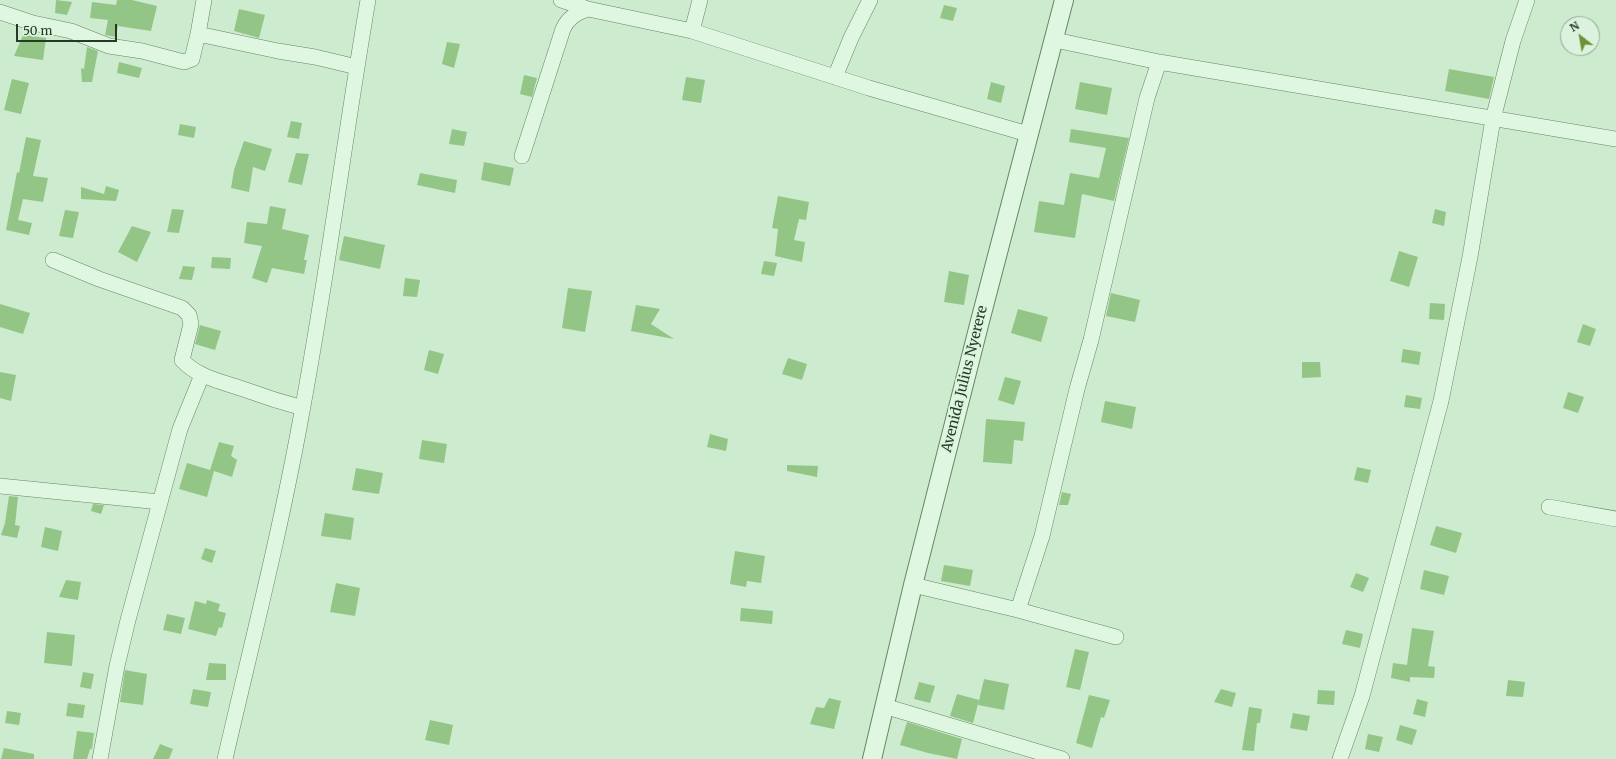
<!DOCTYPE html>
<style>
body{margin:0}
#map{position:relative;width:1616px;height:759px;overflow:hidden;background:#cdebcf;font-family:Merriweather,serif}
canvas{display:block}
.north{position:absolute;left:1560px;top:16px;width:40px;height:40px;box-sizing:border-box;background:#dbf3de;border:1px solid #93a993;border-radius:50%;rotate:329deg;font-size:11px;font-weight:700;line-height:16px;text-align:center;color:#263a23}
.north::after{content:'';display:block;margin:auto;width:14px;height:18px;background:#6f9137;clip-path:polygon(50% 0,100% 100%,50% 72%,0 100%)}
.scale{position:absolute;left:16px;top:24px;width:101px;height:18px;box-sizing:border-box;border:2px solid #263a23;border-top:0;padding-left:5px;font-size:12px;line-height:14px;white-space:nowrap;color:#263a23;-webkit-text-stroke:3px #dbf3de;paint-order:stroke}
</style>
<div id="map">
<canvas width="1616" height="759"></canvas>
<div class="north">N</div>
<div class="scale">50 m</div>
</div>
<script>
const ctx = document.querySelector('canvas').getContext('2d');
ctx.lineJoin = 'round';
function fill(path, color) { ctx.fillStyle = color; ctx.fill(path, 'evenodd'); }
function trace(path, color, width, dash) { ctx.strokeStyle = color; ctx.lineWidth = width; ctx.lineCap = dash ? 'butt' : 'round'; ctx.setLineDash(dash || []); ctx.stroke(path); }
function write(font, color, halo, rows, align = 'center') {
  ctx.font = font + ' Merriweather,serif'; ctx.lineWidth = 3.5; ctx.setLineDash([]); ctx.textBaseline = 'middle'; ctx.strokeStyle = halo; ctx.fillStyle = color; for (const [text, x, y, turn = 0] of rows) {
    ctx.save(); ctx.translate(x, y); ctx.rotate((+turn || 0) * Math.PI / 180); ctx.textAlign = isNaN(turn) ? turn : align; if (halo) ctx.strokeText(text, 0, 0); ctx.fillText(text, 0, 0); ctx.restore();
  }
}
const building = new Path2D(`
 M56,0L72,2L67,15L55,13Z
 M117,0H132L157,6L151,31L118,26L116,37L105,35L108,20L90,18L92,2L116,5Z
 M944,5L957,8L953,21L940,18Z
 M239,9L265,15L259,38L234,31Z
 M23,35L46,38L43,60L14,56Z
 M447,42L460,44L454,68L442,64Z
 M87,47L98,51L92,82H82L81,68L84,69Z
 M119,62L142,68L139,78L117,73Z
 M1449,69L1494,77L1489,99L1445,91Z
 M524,75L537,78L532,97L520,94Z
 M686,77L705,80L701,103L682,100Z
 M12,79L29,83L21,114L4,110Z
 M991,82L1005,86L1001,103L987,99Z
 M1080,82L1112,88L1107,115L1075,109Z
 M291,121L302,123L299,139L287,137Z
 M180,124L196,127L194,138L178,135Z
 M452,129L467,132L464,146L449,144Z
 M1071,129L1129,138L1114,201L1082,194L1075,238L1034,232L1039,201L1064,205L1070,173L1099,178L1106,148L1069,142Z
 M26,137L41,140L33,176L48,178L43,202L23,199L18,220L32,223L29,235L6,230L17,172L19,173Z
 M244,141L272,149L265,171L253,167L249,192L231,188L234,170Z
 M296,153L309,154L302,185L288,182Z
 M484,162L514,168L510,186L481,180Z
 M420,173L457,180L455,193L417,185Z
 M106,186L119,190L116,201L81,199V187L104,194Z
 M778,196L809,202L806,220L799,219L794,240L805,242L802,262L775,256L778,229L772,228Z
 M270,206L286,209L282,229L309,235L304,260H307L304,274L272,268L267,283L252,278L262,246L244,243L247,222L267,224Z
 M172,209L184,210L179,233L167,232Z
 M1435,209L1446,212L1444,226L1432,223Z
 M65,210L79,212L73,238L59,236Z
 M132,226L151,232L137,262L118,252Z
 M344,236L385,245L380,269L339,260Z
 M1399,251L1418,257L1409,287L1390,281Z
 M212,257L231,258L230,269L211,268Z
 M764,261L777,263L774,276L761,274Z
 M183,266L195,267L192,280L179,279Z
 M949,271L969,275L964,305L944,302Z
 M405,278L420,280L417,297L403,296Z
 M568,288L592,291L585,332L562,328Z
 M1111,293L1140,300L1135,322L1106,316Z
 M1430,303L1445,304L1444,320L1429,319Z
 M0,304L30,313L23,334L0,327Z
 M636,305L660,309L651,324L674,339L631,331Z
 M1018,309L1048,317L1041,342L1011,333Z
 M1583,324L1596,329L1590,346L1577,342Z
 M200,325L221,331L215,350L195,344Z
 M1403,349L1421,352L1419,365L1401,362Z
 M429,350L444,354L438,374L424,370Z
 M788,358L807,364L802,380L782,374Z
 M1302,362H1320L1321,377L1302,378Z
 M0,372L16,375L11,401L0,398Z
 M1005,377L1021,381L1014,405L998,400Z
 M1568,392L1584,397L1578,413L1563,408Z
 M1406,395L1422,398L1420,409L1404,407Z
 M1105,401L1136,407L1132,429L1101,422Z
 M986,419L1025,422L1023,441L1014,440L1012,464L983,462Z
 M710,434L728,439L726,451L707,447Z
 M422,440L447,444L444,463L419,459Z
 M219,442L234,446L231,456L237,460L232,477L214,471L207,497L179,489L187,463L210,470Z
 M787,465L818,466L817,477L787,471Z
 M1357,467L1371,470L1368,483L1354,480Z
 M356,468L383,473L379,494L352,490Z
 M1062,492L1071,494L1068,505H1059Z
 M9,496L18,497L15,525L20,526L17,538L1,535L5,523Z
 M93,504L104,505L101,514L91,511Z
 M325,513L354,518L351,540L321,536Z
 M1436,526L1462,533L1456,553L1430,545Z
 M45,527L62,531L58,551L41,547Z
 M205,548L216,551L212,563L201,559Z
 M735,551L765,556L761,583L747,581L746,587L730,584Z
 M944,565L973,570L970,586L941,581Z
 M1424,570L1449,576L1444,595L1420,589Z
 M1356,573L1369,578L1363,592L1350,587Z
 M66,580L81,582L78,600L59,597Z
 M336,583L360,588L355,616L330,612Z
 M207,600L220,604L218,611L226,613L222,628L219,627L216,636L188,629L195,601L206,604Z
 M741,608L773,611L772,624L740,621Z
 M167,614L185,618L181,634L163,630Z
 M1412,628L1434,631L1428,666L1435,667L1434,678L1410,677V682L1391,678L1393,663L1407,665Z
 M1346,630L1363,634L1360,648L1342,644Z
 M47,632L75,635L72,666L44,663Z
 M1075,649L1089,652L1080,690L1066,687Z
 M209,663L226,664V680H206Z
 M125,670L147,674L143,705L120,702Z
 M83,672L94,674L91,689L80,687Z
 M984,679L1009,684L1004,710L978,705Z
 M1508,680L1525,682L1523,697L1506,696Z
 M919,682L935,686L930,703L914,699Z
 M193,689L211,692L208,707L190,704Z
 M1221,689L1236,693L1232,707L1214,702Z
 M1318,690L1335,691L1334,705L1317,704Z
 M957,694L979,700L973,723L950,716Z
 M1089,695L1110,700L1104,718L1101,717L1092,748L1076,743Z
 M829,698L841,701L834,729L810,724L816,707L824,708Z
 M1417,699L1428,702L1425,717L1413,714Z
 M68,703L85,705L83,718L66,716Z
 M1249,707L1262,709L1260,723H1257L1254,751L1242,750Z
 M7,711L21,713L19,725L5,723Z
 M1293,713L1310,716L1307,731L1290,728Z
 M430,720L453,725L449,745L425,740Z
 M907,722L962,739L957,759L928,753L900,745Z
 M1400,725L1417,730L1412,745L1396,740Z
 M77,731L94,733L92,749H90L87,759H73Z
 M1368,734L1383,737L1379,752L1365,749Z
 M160,744L173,749L169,759H153Z
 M4,748L34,754V759H1Z`);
const minor = new Path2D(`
 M561,0L588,9
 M0,12L33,23L71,31L109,46L142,51L184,62L192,59L198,34L278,51L315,57L357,67
 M692,31L700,0
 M198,34L204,0
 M1055,40L1159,62L1616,139
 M835,77L851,38L870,0
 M522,156L563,29C568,18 576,13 588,9L692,31L869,88L1028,134
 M53,260L99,279L182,308L189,315L191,324L182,360C198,378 224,382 246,390C265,397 284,403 303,408
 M0,486L160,502
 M1549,507L1616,519
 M913,585L1018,610L1042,536L1077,389L1091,340L1147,98L1159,62
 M1018,610L1116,637
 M884,706L1062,759
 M100,759L117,666L128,620L180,429L202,375
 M225,759C252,642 282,525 303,406C328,271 345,135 368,0
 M1340,759L1362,696L1441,401L1470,257L1493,119L1513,41L1527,0`);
const tertiary = new Path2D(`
 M872,759L913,585L979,325L1064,0`);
const streetNames = [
 ["Avenida Julius Nyerere",965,379,-76]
];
fill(building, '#93c686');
trace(minor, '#658762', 16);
trace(tertiary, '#658762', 20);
trace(minor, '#dff7e1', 15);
trace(tertiary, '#dff7e1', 18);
write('14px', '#263a23', '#dbf3de', streetNames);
</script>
